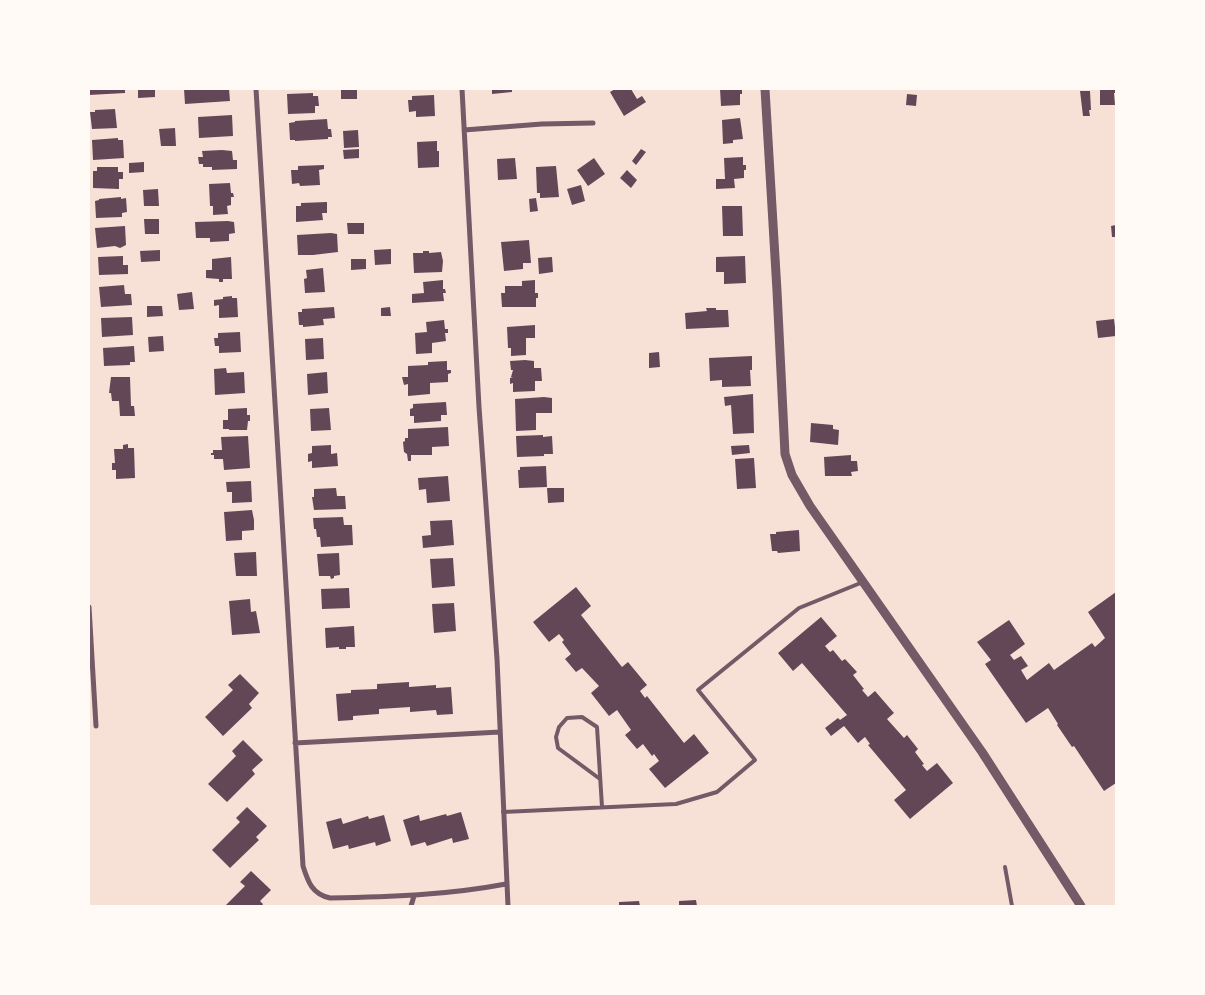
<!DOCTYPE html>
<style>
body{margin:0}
#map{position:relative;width:1205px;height:995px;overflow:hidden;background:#f7e1d7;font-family:"PT Sans Narrow",sans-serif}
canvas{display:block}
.frame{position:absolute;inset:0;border:90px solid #fffaf5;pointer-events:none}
</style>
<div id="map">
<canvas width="1205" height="995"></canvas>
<div class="frame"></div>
</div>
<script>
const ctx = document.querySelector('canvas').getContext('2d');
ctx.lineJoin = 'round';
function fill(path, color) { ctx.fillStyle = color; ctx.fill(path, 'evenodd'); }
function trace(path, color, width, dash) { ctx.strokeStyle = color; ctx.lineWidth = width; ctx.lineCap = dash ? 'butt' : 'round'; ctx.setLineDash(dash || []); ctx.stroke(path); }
const building = new Path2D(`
 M89,89H125V93L89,95Z
 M138,89H155V97L138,98Z
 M184,89H229L230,101L185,104Z
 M341,89H357V99H341Z
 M492,89H512V92L492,94Z
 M615,89H631L637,99L642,96L646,102L624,116L610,92Z
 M720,89H742V94H740V105L721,106Z
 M1100,89H1116V93H1114L1115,105H1100Z
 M1080,91H1090L1091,110H1089L1090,116H1083Z
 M313,93V96H318L319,106H315V113L288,114L287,94Z
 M907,94L917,95L916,106L906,105Z
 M434,95L435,116L416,117V111L409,112L408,100H412V96Z
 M115,109L117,128L92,129L90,112H95V110Z
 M232,115L233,136L199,138L198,117Z
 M740,118L743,139L733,140V143L723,144L722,120Z
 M327,119L328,129H331L332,137H328V139L295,141V140H290L289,123L295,122V121Z
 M175,128L176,146H161L159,129Z
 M358,130L359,147L344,148L343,131Z
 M118,138V140H123L124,158L93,160L92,140Z
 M437,141V151H439V167L418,168L417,142Z
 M359,149V158L344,159L343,150Z
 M641,149L646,152L636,165L632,161Z
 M222,150L232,151L233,160H237V169L212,170V167H203V164H199L198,157H203L202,151Z
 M743,157V165H746V170H744V178L734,179L735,188L716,189V179H725L724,158Z
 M515,158L517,179L498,180L497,159Z
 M594,158L605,174L588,186L577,170Z
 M144,162V172L129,173V163Z
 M324,165V169L319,170L320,185L300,186L299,183L292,184L291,170H298V166Z
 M556,166L559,197L540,198V193H537L536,167Z
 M97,167H118V172H123V179H119V189L93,188V171H97Z
 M627,170L637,180L631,188L620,178Z
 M230,183L231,193H233L234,197H231V205L227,206L228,214L213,215V206H210L209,184Z
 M581,185L585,201L572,205L567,189Z
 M158,189L159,206H144L143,190Z
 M121,197V199L126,198L127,212L122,213V217L96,218L95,201L99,200V199Z
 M536,198L538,211L530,212L529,199Z
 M327,202V213H322L323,220L296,222V206H301V203Z
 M722,206H742L743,236H723Z
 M144,219H159V234H145Z
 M228,221L234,222L235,233L229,234V241L210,242V238H196L195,222Z
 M347,223H364V234H348Z
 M1116,225V237H1112L1111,226Z
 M125,226L126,245L120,248L115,246L97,248L95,228Z
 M331,233L337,234L338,252L313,255H298L297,235Z
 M529,240L531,263H523V269L504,271L501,242Z
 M391,249V264L375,265L374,250Z
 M160,250V261L141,262L140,251Z
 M423,251H429V253L441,252L443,261L442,272L414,273L413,253H423Z
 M123,256V265H128V274L99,275L98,257Z
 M745,256L746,283L724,284V272H716V257Z
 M231,257L232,279H223V282H219V279L206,278V270H212V259Z
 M552,257L553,272L539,274L538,258Z
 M351,259H366V269L351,270Z
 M323,268L325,292L305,293L304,279L307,278L306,270Z
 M443,280V289H445L446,293H443L444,301L412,303V294L424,293L423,282Z
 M535,280V293H538V298H536V307H502L501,293H505V286H522V281Z
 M124,285L125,294H131L132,305L101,307L99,287Z
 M192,292L194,309L179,310L177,294Z
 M232,296V298H237L238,317L219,318V305L214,306V300L223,299V297Z
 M147,306H162L163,316L147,317Z
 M334,307L335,318L323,319L324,325L303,327V325H299L298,312H302V309Z
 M390,307L391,316H381V308Z
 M706,308H716V310H728L729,327L686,329L685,313L707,311Z
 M132,317L133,335L102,337L101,318Z
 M1114,319L1116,336L1098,338L1096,321Z
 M444,320L445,329H448V333H445L446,341L432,343V353L416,354L415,333L427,332L426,322Z
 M535,325V338H526V355L511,356V348H508L507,327Z
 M240,332L241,352L219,353V346H215L214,338H218V333Z
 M163,336L164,351L149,352L148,337Z
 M323,338L324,359L306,360L305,339Z
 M134,346L135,362H130V365L104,366L103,348Z
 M659,352L660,367L649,368V353Z
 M752,356V370H750L751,386L722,387V380L710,381L709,358Z
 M525,360L534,361V368H541L542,381H535V391L513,392V383L510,384V378L513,377H511L513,370H511L510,361Z
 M447,361V370H451V373L448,374V382L430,383V394L408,396V384L404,385L402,377H408V366L428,365V362Z
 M226,368L227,373L244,372L245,393L215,395L214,369Z
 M327,372L328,393L308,395L307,374Z
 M111,377H130L131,406H134L135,416H120L119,401H112L111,393H109Z
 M753,394L754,433L733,434L731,405L725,406L724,397Z
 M544,397L552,398V413H536V430L516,431L515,399Z
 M446,402L447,415H441V421L414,423V416H410V409L413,408V404Z
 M247,408V415H250V421H248L247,430H229V429H223V420H228V409Z
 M329,408L331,430L311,431L310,409Z
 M811,423L833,425V429L839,430L838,445L810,442Z
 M448,427L449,446L432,447V455H411V461H408L407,454L404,452L403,442L405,441V438H408V429Z
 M543,435V437L552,436L553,454H544V456L517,457L516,436Z
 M248,436L250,468L224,470L223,459H214V455H211V453H213V450H222L221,437Z
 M128,444V448H134L135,478L116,479V470H112V463H115L114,449H123V445Z
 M331,445V454L337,453L338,466L312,468V461L308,462V454L312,453V446Z
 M749,445L750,453L732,455L731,446Z
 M851,455V461H857L858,471L851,472L852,476H825L824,457Z
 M754,458L756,488L737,489L735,459Z
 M546,466L547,487L519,488L518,470H520V467Z
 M448,476L450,501L427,503L426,489L419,490L418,478Z
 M251,481L252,502L232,503V492H227L226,482Z
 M336,488L337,496H345L346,509L314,510L312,497H314V489Z
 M547,488H564V502L548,503Z
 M252,510L254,520V530L242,531V540L226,541L224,512Z
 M343,517L344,525H352L353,545L321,547L320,537H317L316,529H314L313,518Z
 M452,520L454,545L423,548L422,536L431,535L430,521Z
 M799,530L800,551L778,553L777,551H772L770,534H776V532Z
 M256,552L257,576H236L234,553Z
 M339,553L340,575L334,576V578L331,579L330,576H319L317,554Z
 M453,558L455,586L432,588L430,559Z
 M576,587L591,606L581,615L622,667L628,662L647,685L640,691L645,698L647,696L684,743L694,734L709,753L665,788L649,769L659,761L654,754L652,756L643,744L637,749L625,735L631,730L617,710L609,716L591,693L599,686L582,668L576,672L565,659L571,654L562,642L564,640L559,634L549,642L533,622Z
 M349,588L350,608L322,609L321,589Z
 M1116,592V783L1104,791L1074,746L1072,747L1057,725L1058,724L1048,708L1026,723L985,664L991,660L977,642L1009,620L1025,644L1010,655L1014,660L1021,656L1028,666L1021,670L1027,680L1049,663L1054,670L1092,643L1095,647L1105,638L1088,612Z
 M250,599L251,612L256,611L260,633L232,635L229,601Z
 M454,603L456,631L434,633L432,604Z
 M821,617L837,636L825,646L830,652L833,650L842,661L845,659L857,672L853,675L864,689L862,690L868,697L875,691L894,713L887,719L904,738L907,735L918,749L915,752L924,764L922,765L927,771L937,763L953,783L910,819L894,800L906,790L868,745L870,744L865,737L858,743L844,726L831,736L825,728L838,718L840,720L847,715L802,663L793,671L778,653Z
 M354,626L355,647H346V649H339V647L326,648L325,628Z
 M240,674L259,693L249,704L252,708L223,736L205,717L233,690L228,685Z
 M409,682V687L436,685V688L451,687L453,714L437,715L436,710L410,712V707L379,709V714L353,716V720L338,721L336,694L351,693V690L377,689V684Z
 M243,740L263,760L252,770L255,774L227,802L208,784L236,756L232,751Z
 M247,807L267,826L256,837L259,840L230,868L212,850L240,822L236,818Z
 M461,812L469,839L453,843L452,838L427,846L425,842L411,846L403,820L419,815L420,821L446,814L447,816Z
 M384,815L391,841L376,846L375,842L349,849L348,845L333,849L326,822L341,818L343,824L368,816L369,819Z
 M251,871L271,890L260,901L263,904L262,906H225L245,886L240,882Z
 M696,900L697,906H679V901Z
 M639,901L640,906H619V902Z`);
const service = new Path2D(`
 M600,779L558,748L556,737L559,727L567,718L582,717L597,727L602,807
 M503,812L676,804L717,792L755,760L698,690L799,608L863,582
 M1005,867L1012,906`);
const minor = new Path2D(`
 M256,89L303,866C308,882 312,894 330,898C389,897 448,895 506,884
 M462,89L479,407L497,659L508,906
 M464,130L542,124L593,123
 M89,607L96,726
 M295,743L500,732
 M411,906L414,896`);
const tertiary = new Path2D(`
 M765,89L777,291L785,454L792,475L810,506L982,752L1081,906`);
fill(building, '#644757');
trace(service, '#755966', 4);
trace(minor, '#755966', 5);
trace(tertiary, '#755966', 9);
</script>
